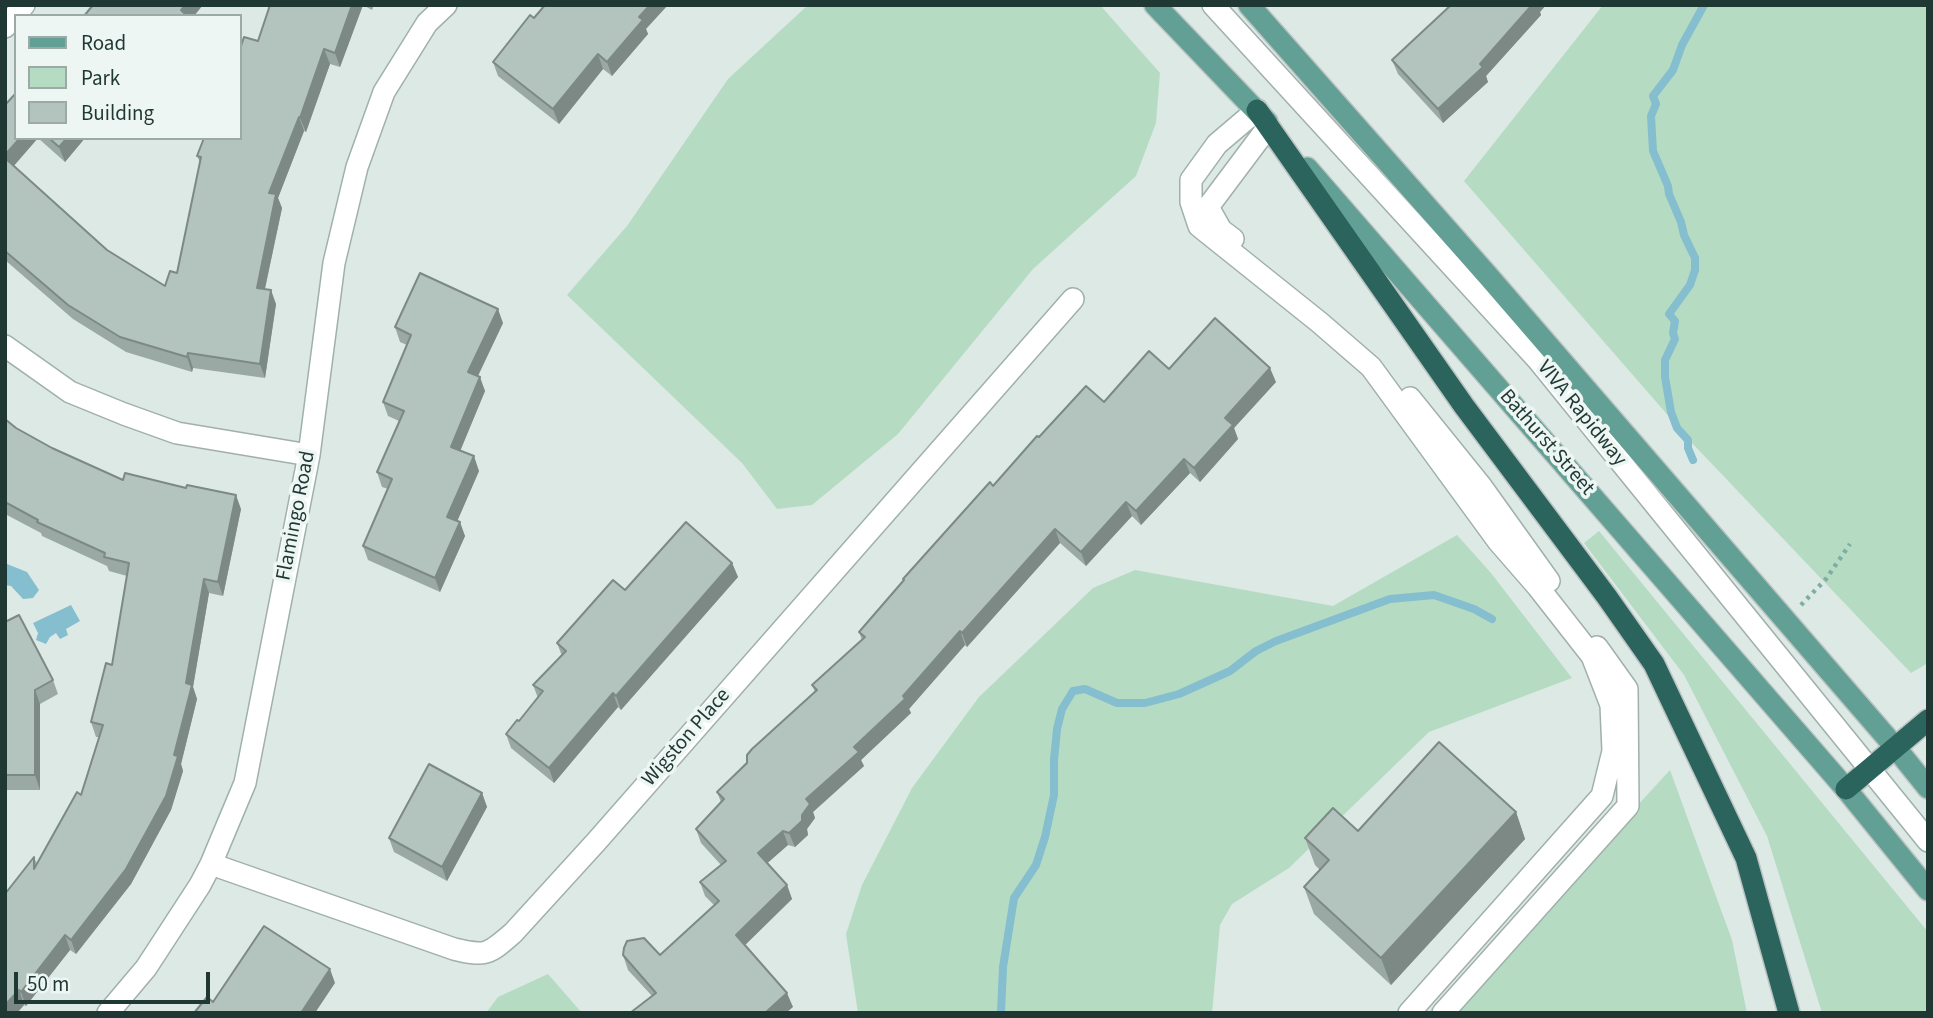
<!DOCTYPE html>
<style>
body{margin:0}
#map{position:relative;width:1933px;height:1018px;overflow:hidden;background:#dde9e5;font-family:"Source Sans 3",sans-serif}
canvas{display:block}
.frame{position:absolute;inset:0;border:7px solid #1f3834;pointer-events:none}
.legend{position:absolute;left:14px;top:14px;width:228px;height:126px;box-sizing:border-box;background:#edf6f2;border:2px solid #9baaa6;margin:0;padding:9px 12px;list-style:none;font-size:21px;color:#1f3834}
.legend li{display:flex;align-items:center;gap:14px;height:35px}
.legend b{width:35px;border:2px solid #9baaa6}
.scale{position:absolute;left:14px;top:972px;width:196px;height:32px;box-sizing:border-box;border:4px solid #1f3834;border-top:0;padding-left:9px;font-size:21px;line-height:24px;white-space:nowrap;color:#1f3834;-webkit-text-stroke:5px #edf6f2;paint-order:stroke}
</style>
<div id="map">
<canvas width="1933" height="1018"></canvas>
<div class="frame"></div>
<ul class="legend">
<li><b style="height:9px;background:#629f94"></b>Road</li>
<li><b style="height:19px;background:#b6dbc3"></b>Park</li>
<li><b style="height:19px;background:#b3c4be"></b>Building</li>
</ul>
<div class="scale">50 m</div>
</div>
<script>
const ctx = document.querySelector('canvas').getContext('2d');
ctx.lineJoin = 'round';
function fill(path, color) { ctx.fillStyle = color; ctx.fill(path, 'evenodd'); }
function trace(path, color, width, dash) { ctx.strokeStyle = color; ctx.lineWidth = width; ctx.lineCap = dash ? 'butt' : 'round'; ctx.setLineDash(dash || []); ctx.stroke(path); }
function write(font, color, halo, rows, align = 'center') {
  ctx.font = font + ' "Source Sans 3",sans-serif'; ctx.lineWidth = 7; ctx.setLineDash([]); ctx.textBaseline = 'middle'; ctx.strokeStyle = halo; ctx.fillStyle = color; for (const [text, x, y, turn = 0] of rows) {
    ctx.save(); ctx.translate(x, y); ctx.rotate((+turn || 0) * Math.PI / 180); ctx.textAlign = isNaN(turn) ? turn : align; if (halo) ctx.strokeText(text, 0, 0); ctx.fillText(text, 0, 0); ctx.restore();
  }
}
const green = new Path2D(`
 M808,5H1100L1160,73L1156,123L1136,176L1033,269L898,434L812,505L777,509L742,463L567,295L627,226L728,79Z
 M1603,5H1928V663L1911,673L1692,443L1464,181Z
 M1599,531L1928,932V1013H1822L1767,836L1684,675L1584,543Z
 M1457,535L1491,573L1572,678L1429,732L1289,868L1232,904L1220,925L1212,1013H858L846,934L862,885L912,788L979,697L1093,588L1135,570L1333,606Z
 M1670,770L1732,940L1747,1013H1447Z
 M548,974L582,1013H486L498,997Z`);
const water = new Path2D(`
 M7,564L27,572L39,590L33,598L23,599L11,586L5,585V565Z
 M71,605L80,621L66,629L68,635L60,639L56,633L50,637L46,644L36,640L38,633L33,623Z`);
const stream = new Path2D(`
 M1693,460L1688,448V440L1677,428L1671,412L1665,377V360L1675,339L1673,333L1675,321L1669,314L1690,285L1695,270V258L1684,235L1681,222L1669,194L1668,186L1653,151L1651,116L1656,104L1653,96L1673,70L1682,45L1704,5
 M1001,1013L1003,967L1014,898L1036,865L1045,837L1054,795V760L1057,729L1062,709L1073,691L1085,689L1117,703H1145L1179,694L1230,671L1256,651L1276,641L1390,599L1434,595L1474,609L1492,619`);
const path = new Path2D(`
 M1801,605L1826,579L1850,544`);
const minor = new Path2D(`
 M1213,5L1538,360L1928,841
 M5,27L24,5
 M1257,110L1217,144L1191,180V202L1199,226L1319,322L1371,367L1498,541L1538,587L1592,656L1611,705L1613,751L1602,796L1409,1013
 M1233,239L1221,230L1208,207L1268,127
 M5,346L70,392L124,414L177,433L309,455
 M1410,398L1481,486L1549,581
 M211,864L454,949C486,957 489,954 513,933L596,842L1073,299
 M108,1013L146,968L200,885L211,864L245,783L309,455L334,263L357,167L384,92L427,23L446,5
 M1443,1013L1628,806L1627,689L1597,647`);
const major = new Path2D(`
 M1155,5L1267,122
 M1249,5L1489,277L1895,747L1928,788
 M1307,168L1846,789L1928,890`);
const highway = new Path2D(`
 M1257,110L1464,406L1607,597L1654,664L1746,858L1789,1013
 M1846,789L1928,720`);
const wall = new Path2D(`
 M270,5H374L372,10L363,5L340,67L330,64L306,132L304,131L278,198L282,208L265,289L276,304L265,378L193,368L192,372L126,352L73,319L5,260V105L16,138H85L65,162L38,138L14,166L107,250L165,286L177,273L200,162L197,156L258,41Z
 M1449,5H1546L1540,12L1541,15L1486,76L1488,82L1443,123L1398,74L1392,60L1450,6Z
 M534,18L646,29L648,34L612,76L603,69L559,124L498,76L493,62Z
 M503,323L478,376L485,391L460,451L479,471L457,521L465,536L440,592L368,560L363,546L388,489L382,487L377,472L399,421L388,416L383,402L407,345L400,342L395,327Z
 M1169,369L1276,382L1234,428L1238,439L1200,482L1190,473L1141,525L1132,516L1086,566L1060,543L967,647L965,645L909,709L911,713L861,760L864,766L813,812L815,818L807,829L808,835L795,847L788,845L767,863L787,885L792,899L745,945L793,1007L652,996L628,970L623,955H660L714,905L705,896L700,882L721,865L701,843L696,829L721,802L717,792L815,692L812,685L862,640L859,632L904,581L903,579L1039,437L1104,402Z
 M5,419L16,428L52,448L123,480L241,509L223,596L209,593L193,687L197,699L181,764L183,771L171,810L131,884L76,954L70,950L26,1006L24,1005L17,1013L34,857L37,864L81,795L99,737H96L91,722L112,665L127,576L109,571L107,566L42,536L41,533L5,514Z
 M732,563L738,577L621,710L618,707L554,783L511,748L506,734L519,721L538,698L533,685L562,656L557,643L625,590Z
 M5,622L53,680L58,694L40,704V790H5Z
 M482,793L487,807L447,881L394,852L389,838Z
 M1516,812L1525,839L1391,985L1314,914L1304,887L1320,870L1315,865L1305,838Z`);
const shadedWall = new Path2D(`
 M185,5H203L194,16H183L181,10Z
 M352,5H363L340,67L335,53Z
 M650,5H668L646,29L648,34L612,76L607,62L639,17Z
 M1531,5H1546L1540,12L1541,15L1486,76L1488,82L1443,123L1438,109Z
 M324,49L330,64L306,132L300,118Z
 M598,54L603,69L559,124L553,109Z
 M299,117L304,131L278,198L282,208L262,302L257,288L269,193Z
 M20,138H38L9,171L5,160V155Z
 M67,138H85L65,162L59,147Z
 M271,290L276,304L265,378L260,364Z
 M498,309L503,323L473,386L468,372Z
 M188,353L193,368L192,372L187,357Z
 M1270,368L1276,382L1234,428L1238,439L1200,482L1194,468L1225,418Z
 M480,377L485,391L456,461L451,447Z
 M474,456L479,471L453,531L447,517Z
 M1184,459L1190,473L1141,525L1136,511Z
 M236,495L241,509L223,596L218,582Z
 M1126,502L1132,516L1086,566L1081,552Z
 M460,522L465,536L440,592L435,578Z
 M1055,529L1060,543L967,647L962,633Z
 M732,563L738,577L621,710L616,696Z
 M204,579L209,593L193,687L197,699L181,764L183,771L171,810L131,884L76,954L71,940L174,755Z
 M960,631L965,645L909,709L911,713L861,760L864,766L813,812L815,818L807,829L808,835L795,847L789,833L802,815L806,799L903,696Z
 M35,690L40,704V790L35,775Z
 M613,693L618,707L554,783L549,768Z
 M482,793L487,807L447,881L442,867Z
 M1516,812L1525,839L1391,985L1381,958Z
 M783,831L788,845L763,867L758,853Z
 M787,885L792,899L741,949L736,935Z
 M65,935L70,950L26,1006L21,992Z
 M330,969L335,983L315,1013H301Z
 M19,990L24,1005L17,1013H5V1005Z
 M787,993L793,1007L786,1013H765Z`);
const building = new Path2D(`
 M93,5H185L181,10L187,16H84Z
 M270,5H352L335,53L324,49L300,118L299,117L269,193L276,194L257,288L271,290L260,364L188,353L187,357L120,337L68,305L5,251V158L107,250L165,286L170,271L177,273L201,157L197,156L204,138H240V49L244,37L258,41Z
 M545,5H650L639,17L643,20L607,62L598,54L553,109L493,62L530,15L534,18Z
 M1451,5H1532L1480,64L1483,67L1438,109L1392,60Z
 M16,93V138H20L5,155V105Z
 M49,138H67L59,147Z
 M420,273L498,309L468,372L480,377L451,447L474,456L447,517L460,522L435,578L363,546L392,479L377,472L404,411L383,402L411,335L395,327Z
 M1215,318L1270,368L1225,418L1233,425L1194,468L1184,459L1136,511L1126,502L1081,552L1055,529L962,633L960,631L903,696L905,699L854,747L859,752L806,799L810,804L802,815V821L789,833L783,831L758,853L787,885L736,935L787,993L765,1013H630L656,993L623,955L624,948L627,941L644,938L660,955L719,901L700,882L726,861L696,829L724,799L717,792L747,763V755L752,749L817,690L812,685L865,637L859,632L904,580L903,579L990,482L993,486L1037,436L1039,437L1086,386L1104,402L1149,351L1169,369Z
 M5,419L16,428L52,448L123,480L125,473L186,488L187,485L236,495L218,582L204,579L186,683L192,685L174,755L178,756L166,796L126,869L71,940L65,935L21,992L19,990L5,1005V894L34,857V869L77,792L81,795L103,725L91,722L106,663L112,665L129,563L104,557L105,553L37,522L38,520L5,502Z
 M686,522L732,563L616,696L613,693L549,768L506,734L517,720L519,721L543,691L533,685L566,651L557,643L613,580L625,590Z
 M19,615L53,680L35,690V775H5V622Z
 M1439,742L1516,812L1381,958L1304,887L1329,860L1305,838L1333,808L1358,831Z
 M429,764L482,793L442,867L389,838Z
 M264,926L330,969L301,1013H194L207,997L213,1002Z`);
const streetNames = [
 ["VIVA Rapidway",1581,414,51],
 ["Bathurst Street",1546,443,49],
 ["Flamingo Road",297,516,-79],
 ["Wigston Place",687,738,-49]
];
fill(green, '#b6dbc3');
fill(water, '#84becf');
trace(stream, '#84becf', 8);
trace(minor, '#a0b0ac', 24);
trace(major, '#bcc3c2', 24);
trace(highway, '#bcc3c2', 24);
trace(path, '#7eada2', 4.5, [3.5, 5]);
trace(minor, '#fff', 21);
trace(major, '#629f94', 21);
trace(highway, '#2b645d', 21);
fill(wall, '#9aa9a3');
fill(shadedWall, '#7d8985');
fill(building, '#b3c4be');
trace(building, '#7d8985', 2);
write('21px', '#1f3834', '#edf6f2', streetNames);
</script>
